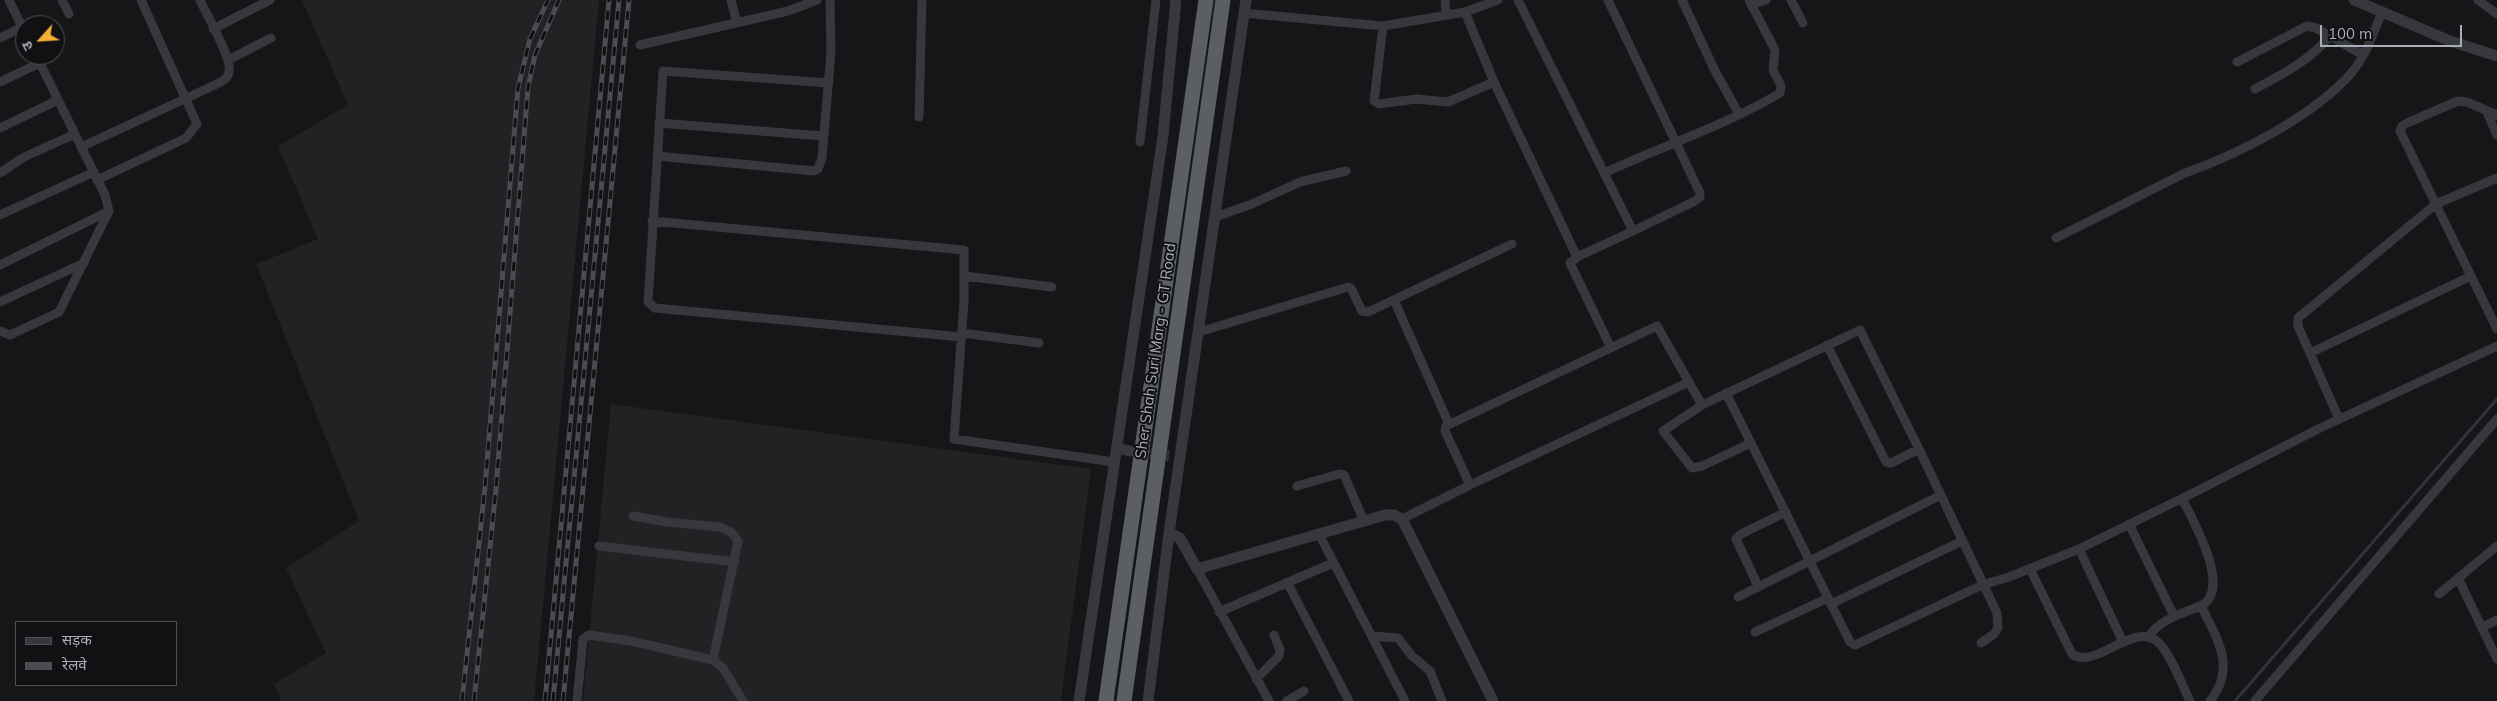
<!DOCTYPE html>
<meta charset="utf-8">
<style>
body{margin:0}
#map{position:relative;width:2497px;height:701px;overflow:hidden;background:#161618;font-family:Mulish,"Noto Sans Devanagari",sans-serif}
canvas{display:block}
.legend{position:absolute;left:15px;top:621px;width:162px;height:65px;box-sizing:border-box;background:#111113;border:1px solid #4d4f55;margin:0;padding:6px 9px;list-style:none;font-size:15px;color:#a8adb8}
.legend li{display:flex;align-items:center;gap:10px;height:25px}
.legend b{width:25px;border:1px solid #4d4f55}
.north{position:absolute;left:15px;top:15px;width:50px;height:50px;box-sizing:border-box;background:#111113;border:1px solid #4d4f55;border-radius:50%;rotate:244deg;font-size:14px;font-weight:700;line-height:20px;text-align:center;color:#a8adb8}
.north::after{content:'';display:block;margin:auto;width:18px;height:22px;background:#f2b134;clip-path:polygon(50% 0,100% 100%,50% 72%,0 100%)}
.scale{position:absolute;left:2320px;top:25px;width:142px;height:22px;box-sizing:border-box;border:2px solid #a8adb8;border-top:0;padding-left:6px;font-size:15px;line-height:18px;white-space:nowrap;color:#a8adb8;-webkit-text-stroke:4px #111113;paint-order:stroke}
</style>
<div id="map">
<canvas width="2497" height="701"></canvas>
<ul class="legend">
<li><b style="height:6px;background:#37383d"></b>सड़क</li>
<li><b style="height:6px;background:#4a4c52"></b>रेलवे</li>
</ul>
<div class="north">उ</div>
<div class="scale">100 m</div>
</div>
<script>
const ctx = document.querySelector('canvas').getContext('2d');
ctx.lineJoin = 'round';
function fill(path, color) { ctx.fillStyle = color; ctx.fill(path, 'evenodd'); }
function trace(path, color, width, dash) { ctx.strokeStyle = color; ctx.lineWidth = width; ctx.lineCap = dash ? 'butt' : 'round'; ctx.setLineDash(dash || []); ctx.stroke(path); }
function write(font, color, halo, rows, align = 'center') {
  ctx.font = font + ' Mulish,sans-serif'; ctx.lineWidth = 4; ctx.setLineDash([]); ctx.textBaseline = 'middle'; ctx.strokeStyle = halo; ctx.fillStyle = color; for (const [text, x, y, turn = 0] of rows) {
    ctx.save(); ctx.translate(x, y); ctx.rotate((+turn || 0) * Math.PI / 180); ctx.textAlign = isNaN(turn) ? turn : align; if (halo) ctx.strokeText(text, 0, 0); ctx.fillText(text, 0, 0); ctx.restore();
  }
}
const built = new Path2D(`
 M302,0H599L534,701H281L274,684L326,653L286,568L359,521L256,264L318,239L278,146L348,105Z
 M611,404L1091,469L1061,701H583Z`);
const stream = new Path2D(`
 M2235,701L2497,399`);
const tertiaryTunnel = new Path2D(`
 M1134,451L1169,456`);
const minor = new Path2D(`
 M9,0L25,33
 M62,0L69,14
 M731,0L737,23
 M1445,0L1446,15
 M1518,0L1633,231L1577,257L1570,263L1611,348
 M1608,0L1700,193V197L1695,201L1633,231
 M1682,0L1715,71L1739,114
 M1791,0L1803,23
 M2478,0L2497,14
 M1751,5L1766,0
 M1243,13L1383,26L1465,12L1498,0
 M1383,26L1374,101L1379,104L1416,99L1448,102L1494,82L1465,12
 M213,29L270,0
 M0,38L22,27
 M640,45L788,11L817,0
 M228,60L271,38
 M2237,62L2307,26L2316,28L2363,55
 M0,82L40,63
 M1494,82L1577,257
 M829,83L663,71L648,302L655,308L962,337
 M2255,89C2283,74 2309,61 2330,36
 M2486,110L2497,135
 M2497,115L2467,102L2458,101L2407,123L2402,126L2400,131L2497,329
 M919,117L922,0
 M659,123L823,136
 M0,128L58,100
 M1140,142L1156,0
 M81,147L219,83C223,81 228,78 229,72C233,59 206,14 200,0
 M657,156L814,171L818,169L822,158L831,52L830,0
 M0,173L24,157L75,134
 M1604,173C1662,146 1725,126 1780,93L1781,86L1773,70L1775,50L1749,0
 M97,180L186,138L197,124L141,0
 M0,215L94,172
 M1215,217L1252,204L1300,182L1346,171
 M652,221L964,250V301L954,439L1114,462
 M2056,238L2185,173C2239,154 2316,115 2353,71C2367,54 2373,32 2382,13
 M0,265L109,211
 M965,276L1052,287
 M1394,300L1449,424
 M0,302L84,263
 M0,331L10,335L59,312L109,211L105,195L36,55
 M1199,332L1348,287L1351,288L1362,311L1368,312L1512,244
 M962,333L1039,343
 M1827,345L1886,462L1891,463L1919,449L1997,613L1998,628L1994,634L1981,643
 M2310,353L2471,276
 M1726,393L1850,642L1855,645L1982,585L2009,577L2079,549L2197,491L2320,428L2497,346
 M2339,419L2298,326V318L2436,204L2497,178
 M1751,443L1702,466L1692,468L1663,431L1702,405L1860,330L1919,449
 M1470,485L1445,431L1446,426L1657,326L1702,405
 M1297,486L1339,474L1344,475L1364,521
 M633,516L667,522L720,527L731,532L738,541L713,660
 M1402,519L1470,485L1689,382
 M2129,524L2174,616
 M1319,534L1405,701
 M599,546L735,562
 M2079,549L2123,642
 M1197,569L1269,701
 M2030,569L2072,654C2096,671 2134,619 2159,643C2171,655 2182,685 2190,701
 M2458,578L2497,659
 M1287,582L1349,701
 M1758,586L1736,539L1741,534L1786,512
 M2439,594L2497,546
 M1738,597L1939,496
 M1831,604L1962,541
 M2201,606C2217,638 2237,668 2210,701
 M1219,612L1333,563
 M2482,627L2497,620
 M1755,632L1828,598
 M1372,636L1398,638L1412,656L1430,671L1442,701
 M2148,637C2162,618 2179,615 2200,606C2234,591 2192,519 2182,498
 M1256,679L1279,656L1280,650L1274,635
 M577,701L583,639L589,635L631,641L713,660L723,668L743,701
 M1287,701L1304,691
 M2255,701L2497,419`);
const tertiary = new Path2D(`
 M2354,0L2450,41L2497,56
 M1117,448L1130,451
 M1169,533L1180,538L1197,569L1385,515H1394L1402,519L1493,701
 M1079,701L1163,136L1176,0
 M1148,701L1169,533L1246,0`);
const trunk = new Path2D(`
 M1106,701L1206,0
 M1124,701L1223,0`);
const rail = new Path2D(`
 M462,701L485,487L518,88L530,39L548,0
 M474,701L496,489L528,87L535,55L559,0
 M545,701L609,0
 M553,701L619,0
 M563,701L629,0`);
const streetNames = [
 ["Sher Shah Suri Marg - GT Road",1156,351,-82]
];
fill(built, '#222225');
trace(stream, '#2c353c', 3);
trace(tertiaryTunnel, '#333438', 11, [11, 5.5]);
trace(minor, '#37383d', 9);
trace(tertiary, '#37383d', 11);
trace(trunk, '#5b5e65', 15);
trace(rail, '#4a4c52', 5);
trace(rail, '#111113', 3, [9]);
write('15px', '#a8adb8', '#111113', streetNames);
</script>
